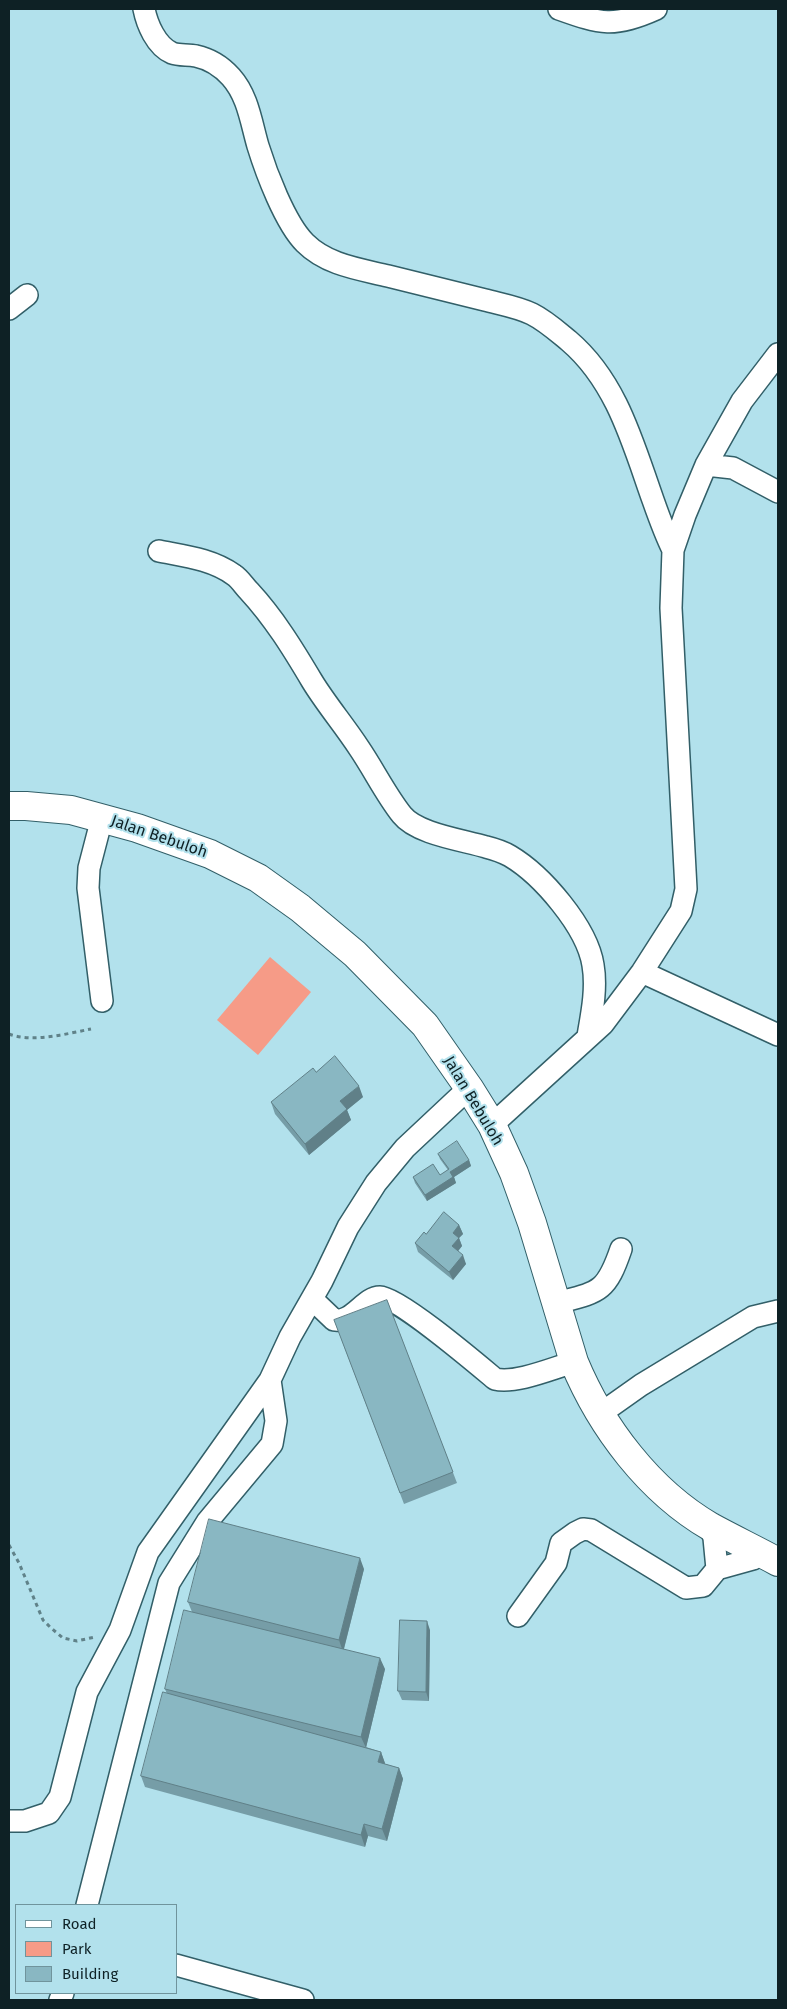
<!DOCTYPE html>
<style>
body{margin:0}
#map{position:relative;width:787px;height:2009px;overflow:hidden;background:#b2e1ec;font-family:"Fira Sans",sans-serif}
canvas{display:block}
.frame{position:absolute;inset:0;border:10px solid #0e2125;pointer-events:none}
.legend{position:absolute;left:15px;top:1904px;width:162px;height:90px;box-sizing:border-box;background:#b2e1ec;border:1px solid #70949c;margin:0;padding:6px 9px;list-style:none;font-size:15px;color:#0e2125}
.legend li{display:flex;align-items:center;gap:10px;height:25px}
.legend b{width:25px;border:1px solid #70949c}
</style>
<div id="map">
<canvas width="787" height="2009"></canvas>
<div class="frame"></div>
<ul class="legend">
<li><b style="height:6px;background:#fff"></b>Road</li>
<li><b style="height:14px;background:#f69b87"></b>Park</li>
<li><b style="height:14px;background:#89b7c2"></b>Building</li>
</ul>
</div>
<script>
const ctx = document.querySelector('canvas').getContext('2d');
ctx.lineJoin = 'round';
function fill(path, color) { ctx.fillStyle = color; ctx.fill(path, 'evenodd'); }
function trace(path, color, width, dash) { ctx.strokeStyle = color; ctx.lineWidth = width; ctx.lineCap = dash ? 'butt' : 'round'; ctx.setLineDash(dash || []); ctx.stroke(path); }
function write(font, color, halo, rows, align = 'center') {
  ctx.font = font + ' "Fira Sans",sans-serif'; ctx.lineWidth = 4; ctx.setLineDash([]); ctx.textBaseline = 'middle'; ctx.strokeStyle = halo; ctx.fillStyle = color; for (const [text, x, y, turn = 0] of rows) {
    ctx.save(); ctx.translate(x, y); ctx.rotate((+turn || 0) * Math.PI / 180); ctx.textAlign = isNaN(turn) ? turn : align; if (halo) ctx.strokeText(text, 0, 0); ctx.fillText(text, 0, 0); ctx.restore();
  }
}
const green = new Path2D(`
 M270,957L311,992L258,1055L217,1020Z`);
const path = new Path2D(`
 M9,1034C33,1043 65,1034 91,1029
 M9,1545L19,1563L43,1620L51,1628L63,1638L77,1641L95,1637`);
const minor = new Path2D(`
 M144,9C147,24 156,46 172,53C180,56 188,54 196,56C210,59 222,67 231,77C248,96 251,122 258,146C266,172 285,223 305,243C327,265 359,269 388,276C420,284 452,292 485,300C500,304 518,307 532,314C546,321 558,332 569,341C617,382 633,444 653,500C659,517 665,534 673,550
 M559,9C601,24 614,28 656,9
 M9,309L27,295
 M706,465L733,468L778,492
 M159,551C184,556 212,559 234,575C240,579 244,586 249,591C274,618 293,649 312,681C326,704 344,725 359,748C374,770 386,795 402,815C417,834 463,840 486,847C494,849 503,852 510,856C542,875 587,927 593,965C597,988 592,1013 588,1036
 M642,972L778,1035
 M102,1001L88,888L89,868L102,818
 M492,1125L603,1024L642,972L681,911L686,889L671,608L673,550L685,515L706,465L742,401L778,354
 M312,1299L334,1320C353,1323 364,1297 380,1297C398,1297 477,1364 495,1379C516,1384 553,1368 574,1362
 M556,1303C599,1292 606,1293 621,1249
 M600,1414L641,1385L753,1317L778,1311
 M710,1526L714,1538L717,1569
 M518,1616L556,1563L561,1543L575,1533L583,1529L591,1530L686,1588L703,1586L717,1569L753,1559L763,1553
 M9,1821H25L49,1813L60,1797L87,1692L120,1630L148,1552L270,1380L290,1337L322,1281L348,1227L376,1183L405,1148L469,1088
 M87,1905L169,1583L207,1522L272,1444L276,1421L270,1380
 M176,1965L303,2000
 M60,2000L63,1993`);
const major = new Path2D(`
 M9,806H26L71,810L137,828L210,854L258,878L300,908L355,954L425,1025L469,1088L492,1125L514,1173L532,1223L574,1362C601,1427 649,1491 711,1527C733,1539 756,1550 778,1562`);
const wall = new Path2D(`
 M316,1072L363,1097L347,1110L351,1120L309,1155L275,1114L271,1102Z
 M438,1154L469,1160L471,1166L454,1177L456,1183L427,1201L415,1183L413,1177L440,1175L448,1170L440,1159Z
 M459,1225L463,1234L459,1238L462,1246L458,1251L466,1264L453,1280L418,1252L415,1243Z
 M387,1300L457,1483L404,1504L334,1320Z
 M364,1569L344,1649L385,1669L366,1747L381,1752L385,1764L399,1768L403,1779L387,1841L368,1836L365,1847L145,1787L141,1776L167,1694L165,1689L192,1612L188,1602Z
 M430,1630L429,1701L402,1700L398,1691Z`);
const shadedWall = new Path2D(`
 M359,1086L363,1097L347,1110L351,1120L309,1155L305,1144L340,1101Z
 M469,1160L471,1166L454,1177L456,1183L427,1201L425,1195L450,1172Z
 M459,1225L463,1234L459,1238L462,1246L455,1255L452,1246L453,1233Z
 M463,1255L466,1264L453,1280L449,1272Z
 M360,1558L364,1569L343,1652L339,1640Z
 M427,1621L430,1630L429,1701L426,1692Z
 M380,1658L385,1669L366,1748L361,1737Z
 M381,1752L385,1763L382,1773L378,1762Z
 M399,1768L403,1779L387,1841L382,1829Z
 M364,1824L368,1836L365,1847L361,1835Z`);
const building = new Path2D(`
 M335,1056L359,1086L340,1101L347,1109L305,1144L271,1102L313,1068L316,1072Z
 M457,1141L469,1160L450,1172L453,1177L425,1195L413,1177L433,1164L440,1175L449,1169L438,1154Z
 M444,1212L459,1225L453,1233L459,1238L452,1246L463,1255L449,1272L415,1243L424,1232L426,1234Z
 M387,1300L453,1472L400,1493L334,1320Z
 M209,1519L360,1558L339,1640L188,1602Z
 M184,1610L380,1658L361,1737L165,1689Z
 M400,1620L427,1621L426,1692L398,1691Z
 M163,1692L381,1752L378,1762L399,1768L382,1829L364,1824L361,1835L141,1776Z`);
const streetNames = [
 ["Jalan Bebuloh",159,837,19],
 ["Jalan Bebuloh",473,1101,59]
];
fill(green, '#f69b87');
trace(minor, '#325f68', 24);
trace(major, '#325f68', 30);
trace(path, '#608289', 3, [4, 4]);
trace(minor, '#fff', 21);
trace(major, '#fff', 28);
fill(wall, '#769da7');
fill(shadedWall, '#608088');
fill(building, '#89b7c2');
trace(building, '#608088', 1);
write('16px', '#0e2125', '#b2e1ec', streetNames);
</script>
